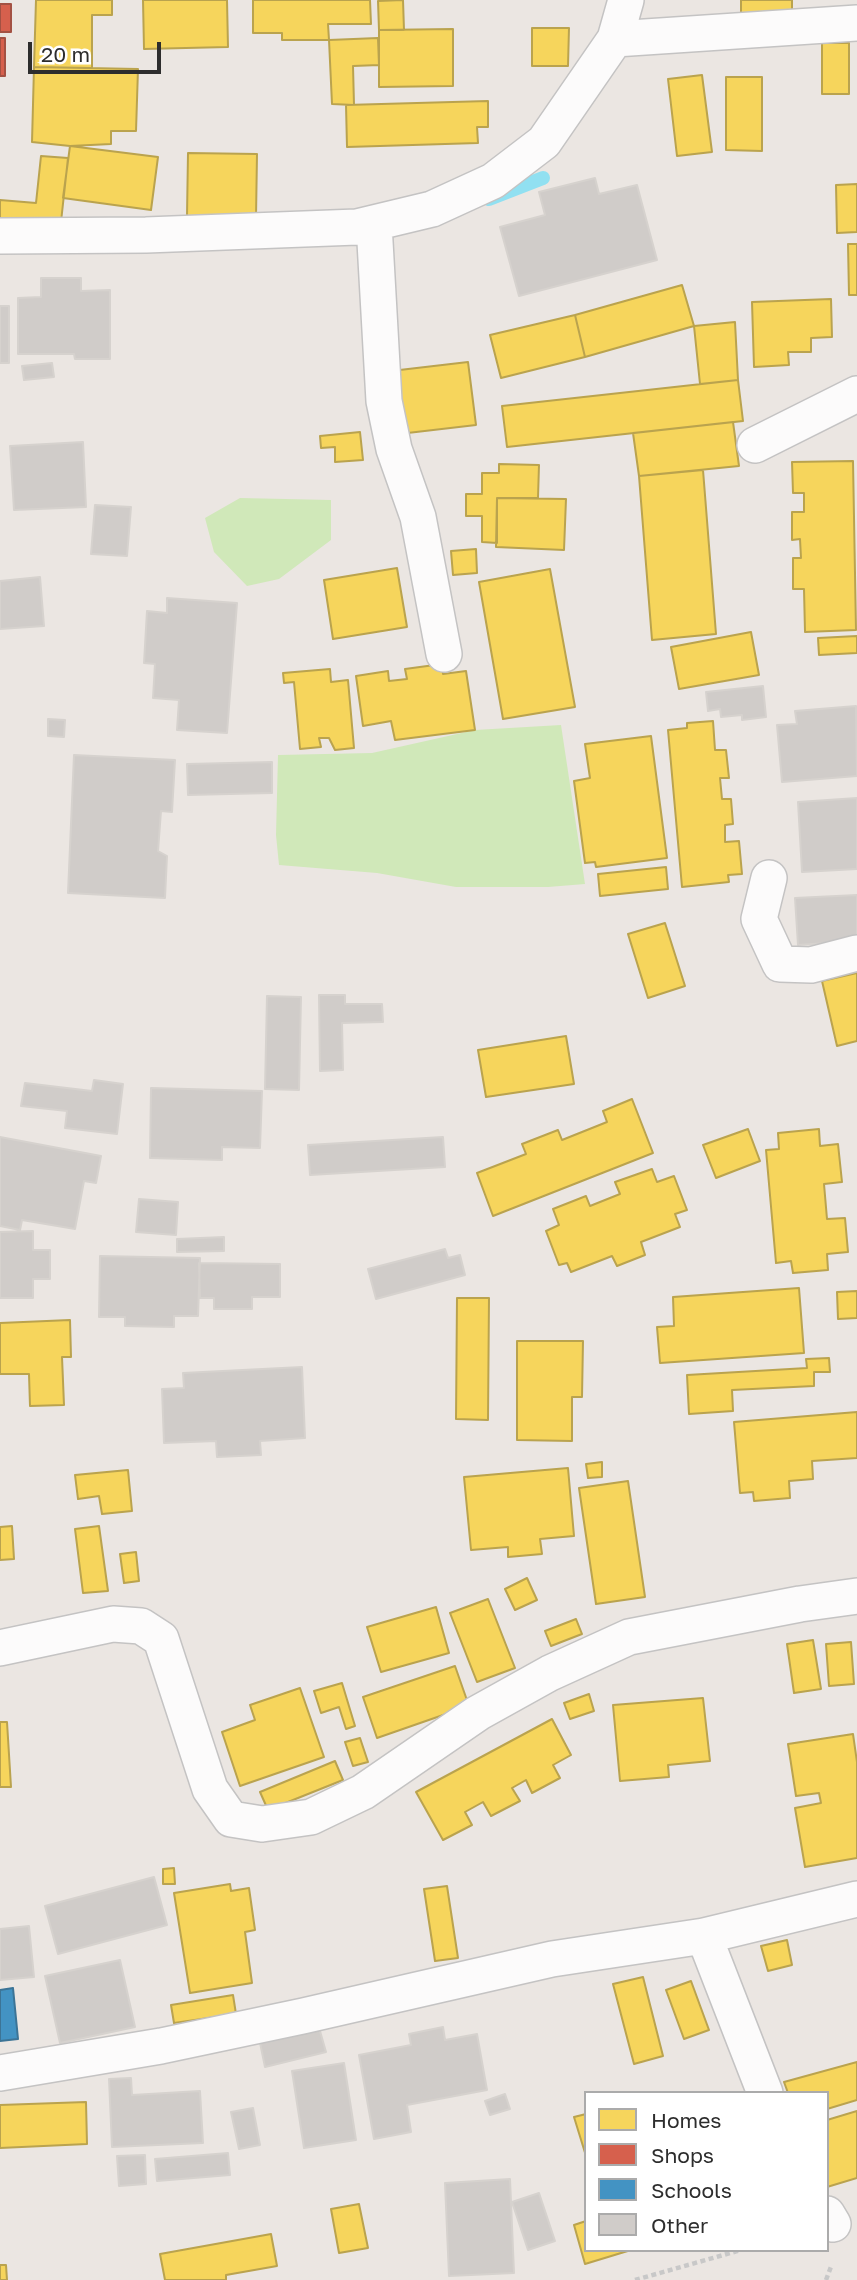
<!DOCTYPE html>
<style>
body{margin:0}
#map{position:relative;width:857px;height:2280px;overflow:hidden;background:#ebe6e2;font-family:"Golos Text",sans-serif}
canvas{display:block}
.legend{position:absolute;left:584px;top:2091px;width:245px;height:161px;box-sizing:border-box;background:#fff;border:2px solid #ababab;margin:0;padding:9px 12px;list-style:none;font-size:21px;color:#2d2d2d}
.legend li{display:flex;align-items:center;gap:14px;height:35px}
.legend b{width:35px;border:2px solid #ababab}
.scale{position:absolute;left:28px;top:42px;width:133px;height:32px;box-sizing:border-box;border:4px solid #2d2d2d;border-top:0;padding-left:9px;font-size:21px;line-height:24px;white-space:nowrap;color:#2d2d2d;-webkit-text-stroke:5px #fff;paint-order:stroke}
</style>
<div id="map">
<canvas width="857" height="2280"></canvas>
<ul class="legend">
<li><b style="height:19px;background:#f6d55c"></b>Homes</li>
<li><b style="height:19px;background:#d6604d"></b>Shops</li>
<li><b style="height:19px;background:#4393c3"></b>Schools</li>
<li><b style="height:19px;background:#d0ccc9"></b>Other</li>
</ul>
<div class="scale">20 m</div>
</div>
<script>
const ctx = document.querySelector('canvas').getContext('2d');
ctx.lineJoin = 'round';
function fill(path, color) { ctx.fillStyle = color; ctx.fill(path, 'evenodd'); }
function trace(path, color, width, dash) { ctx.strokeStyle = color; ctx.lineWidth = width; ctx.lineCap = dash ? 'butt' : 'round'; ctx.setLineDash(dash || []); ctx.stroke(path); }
const green = new Path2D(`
 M240,498L331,500V540L279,579L247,586L214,552L205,518Z
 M561,725L585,884L548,887H456L377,873L279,865L276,835L278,755L372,753L475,730Z`);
const homes = new Path2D(`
 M36,0H112V15H92V68L34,67Z
 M143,0H227L228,47L144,49Z
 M253,0H370L371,24H328L329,40H282V33H253Z
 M403,0L404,30H379L378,1Z
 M741,0H792V13L741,14Z
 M532,28H569L568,66H532Z
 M453,29V86L379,87V30Z
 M378,38L379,65L353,66L354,105L332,104L329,40Z
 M822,43H849V94H822Z
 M34,67L138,69L136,131H111V144L70,146L32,142Z
 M702,75L712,152L677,156L668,79Z
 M726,77H762V151L726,150Z
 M488,101V127H477L478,143L347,147L346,105Z
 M70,146L158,157L151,210L63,198Z
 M188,153L257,154L256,217L187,216Z
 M41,156L68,158L60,231L0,225V200L36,203Z
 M857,184V232L837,233L836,185Z
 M848,244H857V295H849Z
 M682,285L694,326L585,357L575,315Z
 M831,299L832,337L811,338V352H788L789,365L754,367L752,302Z
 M575,315L585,357L501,378L490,335Z
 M735,322L738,380L700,384L694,326Z
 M468,362L476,425L399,434L391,371Z
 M738,380L743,421L507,447L502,406Z
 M733,422L739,466L639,476L633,433Z
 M360,432L363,460L335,462V447L321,448L320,436Z
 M853,461L856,630L805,632L804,589H793V558H801L800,539L792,540V512H804V493H793L792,462Z
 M499,464L539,465L538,498H497V543L482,542V516H466V494H482V473H499Z
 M703,470L716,634L652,640L639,476Z
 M497,498L566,499L564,550L496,547Z
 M476,549L477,573L453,575L451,551Z
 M397,568L407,627L333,639L324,580Z
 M550,569L575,707L503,719L479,582Z
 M751,632L759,675L679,689L671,647Z
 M857,636V653L819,655L818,638Z
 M442,664L443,674L466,671L475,730L395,740L391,721L363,726L356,676L388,671L389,681L407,679L405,669Z
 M330,669L331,682L348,680L354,748L335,750L329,738H319L321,747L300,749L294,682L284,683L283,673Z
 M713,721L715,750H726L729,778H720L722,799H731L733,824L725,825V842L739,841L742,874L728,875L729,882L682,887L668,730L687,728V723Z
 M651,736L667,858L596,867L595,862L585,863L574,781L590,778L585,744Z
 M666,867L668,889L600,896L598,874Z
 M665,923L685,986L648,998L628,934Z
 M857,973V1041L837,1046L822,981Z
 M566,1036L574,1084L486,1097L478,1050Z
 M632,1099L653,1153L493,1216L477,1173L526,1154L522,1144L558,1130L562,1140L607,1122L603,1111Z
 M748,1129L760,1161L716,1178L703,1145Z
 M819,1129L820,1146L838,1144L842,1182L824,1184L827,1219L845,1218L848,1252L827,1254L828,1270L793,1273L791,1261L776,1263L766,1150L779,1149L778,1133Z
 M652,1169L657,1182L674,1176L687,1210L675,1214L680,1227L641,1242L645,1255L617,1266L612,1256L571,1272L567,1263L559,1265L546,1231L559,1225L553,1209L586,1196L590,1206L620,1194L615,1182Z
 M799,1288L804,1353L660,1363L657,1327L674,1326L673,1297Z
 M857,1291V1318L838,1319L837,1292Z
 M457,1298H489L488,1420L456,1419Z
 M70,1320L71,1357H62L64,1405L30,1406L29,1374H0V1323Z
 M517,1341H583L582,1397H572V1441L517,1440Z
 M829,1358L830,1372H814V1386L732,1390L733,1411L689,1414L687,1375L807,1368L806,1359Z
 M857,1412V1458L812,1461L813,1479L789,1481L790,1498L754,1501L753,1492L740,1493L734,1422Z
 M602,1462V1477L588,1478L586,1464Z
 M568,1468L574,1536L540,1539L542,1554L508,1557V1547L471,1550L464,1477Z
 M128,1470L132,1511L102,1514L99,1496L78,1499L75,1475Z
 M628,1481L645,1597L596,1604L579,1488Z
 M12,1526L14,1559L0,1560V1527Z
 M99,1526L108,1591L83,1593L75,1529Z
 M136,1552L139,1581L124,1583L120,1554Z
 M527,1578L537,1600L515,1610L505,1589Z
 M488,1599L515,1668L477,1682L450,1613Z
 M436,1607L449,1653L381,1672L367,1627Z
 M576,1619L582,1634L551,1646L545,1631Z
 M813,1640L821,1689L794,1693L787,1644Z
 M851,1642L854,1684L829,1686L826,1644Z
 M455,1666L469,1706L377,1738L363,1697Z
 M342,1683L355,1726L346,1729L339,1707L321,1713L314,1691Z
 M300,1688L324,1757L240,1786L222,1732L255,1720L250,1705Z
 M589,1694L594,1711L570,1719L564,1703Z
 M703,1698L710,1761L668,1765L669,1777L620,1781L613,1705Z
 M552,1719L571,1755L553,1765L560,1778L532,1793L526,1780L512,1788L520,1801L491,1816L483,1802L465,1812L472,1825L443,1840L416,1792Z
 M0,1722H7L11,1787H0Z
 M853,1734L857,1762V1858L805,1867L795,1808L821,1803L819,1793L796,1796L788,1744Z
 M360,1738L368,1762L353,1766L345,1742Z
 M335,1761L343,1780L268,1810L260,1792Z
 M174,1868L175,1884H163V1869Z
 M230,1884L231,1891L249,1888L255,1930L245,1932L252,1983L190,1993L174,1893Z
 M447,1886L458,1958L435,1961L424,1889Z
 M787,1940L792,1965L768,1971L761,1946Z
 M643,1977L663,2056L634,2064L613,1984Z
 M691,1981L709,2030L684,2039L666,1990Z
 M233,1995L236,2014L174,2023L171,2005Z
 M857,2062V2100L827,2109V2093H788L784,2082Z
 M86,2102L87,2144L0,2148V2105Z
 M857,2111V2178L827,2187V2120Z
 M586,2114V2156L574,2117Z
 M359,2204L368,2248L339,2253L331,2209Z
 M586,2221V2250H631L585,2264L574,2225Z
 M271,2234L277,2266L226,2275V2280H165L160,2254Z
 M0,2265H6L7,2280H0Z`);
const shops = new Path2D(`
 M0,4H11V32H0Z
 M0,38H5V76H0Z`);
const schools = new Path2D(`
 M13,1988L18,2039L0,2041V1990Z`);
const stream = new Path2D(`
 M489,199L543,178`);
const building = new Path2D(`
 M595,178L599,194L637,185L657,260L519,296L500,227L545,215L539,192Z
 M41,278H81V291L110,290V359H75L74,354H18V298L41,297Z
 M0,306H9V363H0Z
 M52,363L54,377L24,380L22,366Z
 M83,442L86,507L14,510L10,446Z
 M95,505L131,507L127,556L91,554Z
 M40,577L44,626L0,629V581Z
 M167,598L237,603L227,733L177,730L179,700L153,698L155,664L144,663L147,611L167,613Z
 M763,686L766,717L742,720V715L721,717L720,709L708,711L706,692Z
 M856,706L857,776L782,782L777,725L797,724L795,711Z
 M48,719L65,720L64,737L48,736Z
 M74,755L175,760L172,812L161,811L158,851L167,856L165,898L68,893Z
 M272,762V793L188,795L187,764Z
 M857,798V869L802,872L798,802Z
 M857,895V941L798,945L795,898Z
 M319,995H345V1004H382L383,1022L342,1023L343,1070L320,1071Z
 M267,996L301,997L299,1090L265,1089Z
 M94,1080L123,1084L117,1134L65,1128L67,1111L21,1106L25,1083L92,1091Z
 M151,1088L262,1091L260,1148L222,1147V1160L150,1158Z
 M0,1137L101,1156L96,1183L84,1181L75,1229L22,1220L20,1230L0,1226Z
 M443,1137L445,1167L310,1175L308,1145Z
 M139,1199L178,1202L176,1235L136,1232Z
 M33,1231V1250H50V1279H33V1298H0V1232Z
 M224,1237V1251L177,1252V1239Z
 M445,1249L448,1258L460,1255L465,1275L376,1299L368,1269Z
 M100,1256L200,1258L198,1316H174V1327L125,1326V1317H99Z
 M199,1263L280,1264V1297H252V1309H214V1298H200Z
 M302,1367L305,1438L260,1441L261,1455L217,1457L216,1441L164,1443L162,1389L184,1388L183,1373Z
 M154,1877L167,1925L58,1954L45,1906Z
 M29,1926L34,1977L0,1980V1929Z
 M120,1960L135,2027L60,2043L45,1976Z
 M318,2024L326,2052L265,2067L259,2038Z
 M443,2027L445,2040L477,2034L487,2090L407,2105L411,2132L374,2139L359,2055L411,2045L409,2034Z
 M344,2063L356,2140L304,2148L292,2071Z
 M131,2078L132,2095L200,2091L203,2143L112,2147L109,2079Z
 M505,2094L510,2109L490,2115L485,2101Z
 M253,2108L260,2145L239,2149L231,2112Z
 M228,2153L230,2175L157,2181L155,2159Z
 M145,2155L146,2184L119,2186L117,2156Z
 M510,2179L514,2273L449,2276L445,2183Z
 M539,2193L555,2241L528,2250L512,2202Z`);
const path = new Path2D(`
 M635,2280L741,2250
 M826,2280L832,2264`);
const street = new Path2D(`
 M615,39L857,23
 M374,224L384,401L394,449L418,517L444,654
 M0,236L146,235L357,227L432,209L493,181L544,142L615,39L626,0
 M755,445L857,394
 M769,878L759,919L780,964L811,965L857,953
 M0,1648L113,1624L141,1626L161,1639L210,1789L231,1819L262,1824L311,1817L363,1792L478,1713L550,1673L629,1637L800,1604L857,1596
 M704,1936L765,2093
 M0,2073L161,2046L303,2016L552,1959L704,1936L857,1899
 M827,2214L833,2224`);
fill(green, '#d0e8b9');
fill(homes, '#f6d55c');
trace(homes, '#baa34e', 2);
fill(shops, '#d6604d');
trace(shops, '#a35143', 2);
fill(schools, '#4393c3');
trace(schools, '#3c7496', 2);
trace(stream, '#91e0f1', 14);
fill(building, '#d0ccc9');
trace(building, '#d6d2ce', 2);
trace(street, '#c4c3c3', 38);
trace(path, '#c8c8c8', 4.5, [5, 3.5]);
trace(street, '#fcfbfb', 35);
</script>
